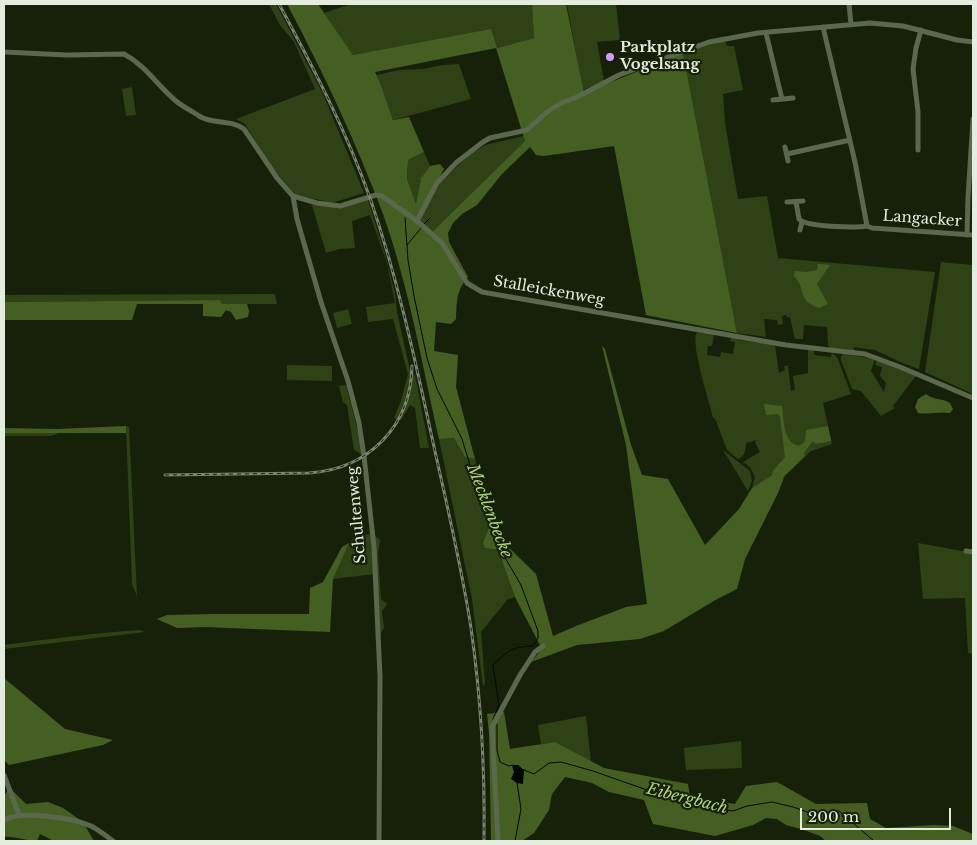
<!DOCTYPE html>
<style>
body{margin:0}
#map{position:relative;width:977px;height:845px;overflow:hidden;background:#172109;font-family:"Libre Baskerville",serif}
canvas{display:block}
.frame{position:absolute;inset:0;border:5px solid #e4ecdd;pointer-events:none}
.scale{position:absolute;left:800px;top:808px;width:151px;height:22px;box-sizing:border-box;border:2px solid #e4ecdd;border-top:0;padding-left:6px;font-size:15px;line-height:18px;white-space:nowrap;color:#e4ecdd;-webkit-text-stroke:4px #172109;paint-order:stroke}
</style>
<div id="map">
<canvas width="977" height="845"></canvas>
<div class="frame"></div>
<div class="scale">200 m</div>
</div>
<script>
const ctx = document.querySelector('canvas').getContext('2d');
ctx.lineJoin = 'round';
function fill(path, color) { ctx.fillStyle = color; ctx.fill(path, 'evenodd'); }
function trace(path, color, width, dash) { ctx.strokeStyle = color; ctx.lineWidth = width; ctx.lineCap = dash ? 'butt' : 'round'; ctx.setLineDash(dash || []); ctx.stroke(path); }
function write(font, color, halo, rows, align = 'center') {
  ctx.font = font + ' "Libre Baskerville",serif'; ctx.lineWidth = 4.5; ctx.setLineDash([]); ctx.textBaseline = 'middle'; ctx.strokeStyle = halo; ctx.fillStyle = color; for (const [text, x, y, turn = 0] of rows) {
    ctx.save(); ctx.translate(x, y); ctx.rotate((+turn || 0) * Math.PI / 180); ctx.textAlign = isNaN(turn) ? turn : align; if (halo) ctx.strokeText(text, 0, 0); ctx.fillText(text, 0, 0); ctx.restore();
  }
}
const green = new Path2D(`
 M269,4H276L323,94L364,193L332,203L295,194L273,169L245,124L236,119L315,89L294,42L280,25Z
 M351,4H532L534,38L496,48L491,30L353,55L324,13Z
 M567,4H616L620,40L597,42L604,81L583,90Z
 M725,41L727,46H734L743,90L723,94L725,123L738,199L767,196L778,258L935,272L919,369L900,362L875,350L853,347L855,351L830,348L828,345L827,327L804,325L803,339H795L790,317H787L786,315L782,316L783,324L778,325L777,320L764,319L766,337L737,333L683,53L706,45Z
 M459,64L471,99L393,120L377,75L399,70L423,69L443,65Z
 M132,87L136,115L126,116L122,89Z
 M524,136L525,141L432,232L418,221L440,183L469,155L485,145Z
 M424,152L430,166L421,178L416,205L407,179L408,160Z
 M368,200L385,254L395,293L397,312L410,370L415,375L429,448H420L415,408L410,405L401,420L394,418L401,401L408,374L393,319L368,322L366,307L395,303L387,263L370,215L352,221L355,248L340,249L326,253L312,205L337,207Z
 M941,262L973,265V394L925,372Z
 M275,294L277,304H222L220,300L4,302V295Z
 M348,309L352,324L337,328L333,313Z
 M698,332L714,334L712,346H708L707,355L720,357L721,352L733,354L735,342L730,341L731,337L739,339V340L775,345L779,373L785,370L784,366H788L791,391L795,390L793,376L808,373V350H814V355L831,357L832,353L837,357L851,394L823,403L832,444L811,451L785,476L778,493L772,475L752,488L755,477L750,467L743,462L760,452L755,442L757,440L746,443C745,451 746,455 738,459L727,450L715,418H713C709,400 692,349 696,334Z
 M844,354L875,359L871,371L884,392L886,383L880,376L882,367L875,365L877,360L916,376L893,406L895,408L881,416L861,391L852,389L841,360V356Z
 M287,365L332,366V381L287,380Z
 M346,385L364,456L354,450L347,405L343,402L339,386Z
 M126,426L129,427L137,596L132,584Z
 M4,433H59L51,436H4Z
 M454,438L465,457L475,459L484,493L478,499L489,528L485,548L498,550L515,597L508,599L481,632L485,684L483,686L472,599L439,439Z
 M723,450L750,471L752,481L748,491Z
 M373,534L380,540L378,554L381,599L387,604L382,611L384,628L379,636L375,574L333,579L349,543L356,535Z
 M918,543L973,553V654L968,653L965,598L923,599Z
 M140,630L145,632L4,649V645C49,639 94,633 140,630Z
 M586,716L591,762L555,742L541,744L538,725Z
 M741,741L742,768L686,770L684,748Z`);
const forest = new Path2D(`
 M287,4H318L353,55L491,29L497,48L534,38L532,4H566L584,93L683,53L737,333L646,315L614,146L544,156L536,155L530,147L502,174L477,205L462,214L453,223L448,233L449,242L468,277C456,291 457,301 456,319L451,324L436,322L434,351L458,355L456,387L475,459L465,457L454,438L439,439C422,364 409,287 383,214C356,142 323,72 287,4ZM496,48L525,141L430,234L416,220L444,169L440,164L430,166L421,178L416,204L407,179L408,160L424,152L409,117L393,120L379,80L375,72Z
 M818,264L830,265L817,284L828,304L819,308C796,300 807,289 794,276L795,271L806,272L817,270Z
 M220,300L222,304H247L249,311L248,317L236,320L231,312L226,310L221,317L203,316V304H137L132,320H4V302Z
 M602,346L605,349L631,445L642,475L668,479L705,545L739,509L752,488L772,475L773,471L785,457L780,417L778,414L766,415L764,404L782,406C784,420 783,443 799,446L805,442L806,430L828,426L831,441L815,444L814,442H812L804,453L805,456L784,476L778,493L745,559L737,589L717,599L664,631L640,639L577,645L531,662L542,649L515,597L498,550L485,548L483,543L489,528L478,499L484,493L499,538L536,574L553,636L576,626L626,607L647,604L626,445Z
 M926,394C933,400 942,398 950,403L953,409L950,413C938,411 928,415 918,413L915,407L918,399Z
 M126,426V433H4V428L57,429Z
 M349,543L333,579L330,632L205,627L177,628L157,619L167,615L215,614H309L310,588L323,582L342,547Z
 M4,678L65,729L113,740L103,745L9,765L4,760Z
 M504,712L510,749L555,742L604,768L683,783L688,784L690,797L735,804L746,786L777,782L816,804L867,803L870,819L886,828L934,825L953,826L973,834V841H826L820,836L804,830L786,825L777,819L766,818L753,825L715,836L653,824L644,800L609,792L592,783L565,777L552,794L549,810L534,833L522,841H491L489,733L487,714Z
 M12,790L26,804L48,802L63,808L83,822L94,841H54L40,834L37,841C25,841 15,836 4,837V796L7,791Z`);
const water = new Path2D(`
 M512,765H518L524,770L523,784L517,783L511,779L514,772Z`);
const stream = new Path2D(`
 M405,218L408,260L414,296L427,358L437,389L462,439L474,478L500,549L521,585L538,631V638L533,646C511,647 509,650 493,665L499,705L493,719L494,721
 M424,224L429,219
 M407,245L422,227
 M497,724V750L500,762L509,766L512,765
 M524,770L534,774L549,763L561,762L593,771L647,790L673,795L693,804L733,811L747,806L772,802L793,807L813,814L839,811L874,841
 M515,841L521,809L517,783`);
const minor = new Path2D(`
 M849,4L851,24
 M823,27L855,162L867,226L872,228L973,235
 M766,33L782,99
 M4,52L67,55L124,54C145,65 158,86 176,101C183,107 192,111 199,116C214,125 230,119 244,129L277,178L293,196L317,203L340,206L376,195L382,196L417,221L442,243L467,283L482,292L786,345L865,354L900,367L973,398
 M773,100L793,98
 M785,147L788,161
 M918,150V112L913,69L916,48L921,30
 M787,154L850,140
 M293,196L297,219L321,302L348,381L359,423L364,456L374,547L380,676L379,841
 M787,202L803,201
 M796,202L799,219C805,227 856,228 867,226
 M417,221L437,183L457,162L483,142L490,138L527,130L547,112L561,103L575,98L619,75L709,42L758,33L870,23L903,26L957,40L973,42
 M800,230L802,222
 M967,235L968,198L973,119
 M966,551L973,552
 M4,775L19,815
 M4,820C21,810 73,818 91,826C99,830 106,836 113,841
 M498,841L492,727L520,675L535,652L543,646`);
const rail = new Path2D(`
 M279,4C313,67 346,130 370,198C399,282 417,369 436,456C449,513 462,570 471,628C481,698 485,770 484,841
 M165,475L309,473C369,469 411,426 412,366`);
const markers = [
 [610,57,5,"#d29dfd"]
];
const poiNames = [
 ["Parkplatz",620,48],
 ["Vogelsang",620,65]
];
const streetNames = [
 ["Langacker",922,219,4],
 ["Stalleickenweg",549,291,10],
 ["Schultenweg",357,515,-95]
];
const waterNames = [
 ["Mecklenbecke",489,511,69],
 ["Eibergbach",687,799,14]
];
fill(green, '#2f4215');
fill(forest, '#455f22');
fill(water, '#000800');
trace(stream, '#000800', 1);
trace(minor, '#5b684d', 5);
trace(rail, '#7b8471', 3);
trace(rail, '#172109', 1, [4]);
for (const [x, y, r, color] of markers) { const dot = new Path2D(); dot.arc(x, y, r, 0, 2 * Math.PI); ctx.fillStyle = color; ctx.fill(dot); trace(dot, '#172109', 2); }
write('bold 15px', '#e4ecdd', '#172109', poiNames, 'left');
write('15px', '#e4ecdd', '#172109', streetNames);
write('italic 16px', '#acd47d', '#172109', waterNames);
</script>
